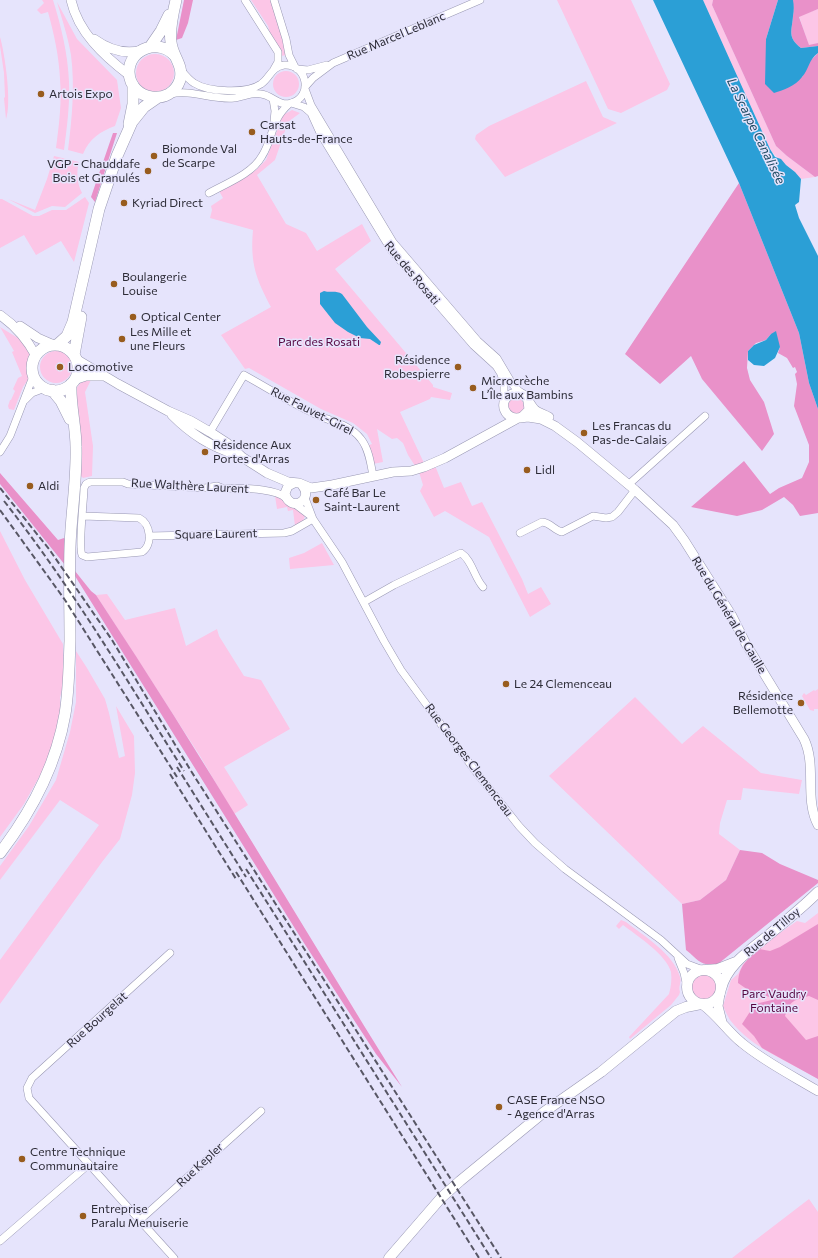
<!DOCTYPE html>
<meta charset="utf-8">
<style>
body{margin:0}
canvas{display:block;background:#e6e4fc}
</style>
<canvas width="818" height="1258"></canvas>
<script>
const ctx = document.querySelector('canvas').getContext('2d');
ctx.lineJoin = 'round';
function fill(path, color) { ctx.fillStyle = color; ctx.fill(path, 'evenodd'); }
function trace(path, color, width, dash) { ctx.strokeStyle = color; ctx.lineWidth = width; ctx.lineCap = dash ? 'butt' : 'round'; ctx.setLineDash(dash || []); ctx.stroke(path); }
function write(font, color, halo, rows, align = 'center') {
  ctx.font = font + ' Commissioner,sans-serif'; ctx.lineWidth = 3; ctx.setLineDash([]); ctx.textBaseline = 'middle'; ctx.strokeStyle = halo; ctx.fillStyle = color; for (const [text, x, y, turn = 0] of rows) {
    ctx.save(); ctx.translate(x, y); ctx.rotate((+turn || 0) * Math.PI / 180); ctx.textAlign = isNaN(turn) ? turn : align; if (halo) ctx.strokeText(text, 0, 0); ctx.fillText(text, 0, 0); ctx.restore();
  }
}
const green = new Path2D(`
 M42,0H53C61,26 68,54 69,82C70,104 67,127 64,150L56,148C59,125 62,102 60,79C59,56 54,34 48,12L41,14L37,10L44,3Z
 M251,0H271L284,38L287,55L281,56L271,37L268,26Z
 M557,0H631L670,84L667,90L621,113L608,109Z
 M703,0H713L712,5L776,146L787,156L815,177L801,179C792,167 778,161 770,149Z
 M57,2L77,39L117,80L121,108L115,126C101,131 89,139 83,154L68,150C72,119 75,87 71,55C68,37 62,19 57,2Z
 M818,9V43L809,46L799,16Z
 M0,37C5,54 12,104 6,119L4,98L5,97L4,73L0,46Z
 M136 73a19 19 0 1 1 38 0a19 19 0 1 1-38 0Z
 M273 84a13 13 0 1 1 26 0a13 13 0 1 1-26 0Z
 M586,81L603,117L617,123L505,177L475,139L476,135L489,126Z
 M292,110L300,113L288,122L275,160L257,175L286,224L306,233L317,251L362,224L371,241L335,269L433,385V387L452,393L450,400L431,397L430,399L400,412L424,463L436,468L444,488L461,482L472,506L482,502L522,579L528,594L541,587L551,604L530,617L489,537L445,511L434,517L420,491L423,485L419,472L408,455L403,443L397,438L392,439L377,429L383,462L373,464L369,445L372,444L367,434L353,423L321,409L249,368L245,369L221,335L271,307C256,279 250,263 253,230L210,218L212,210L211,206L223,198L219,191L248,175L256,170L266,160L283,115Z
 M54,156L79,162C76,173 77,183 82,193L65,207L52,206L35,213L8,199L35,210L47,179Z
 M85,197L89,203L74,262L61,241L36,255L24,235L0,248V199H2L33,216H39L52,210H66Z
 M0,327L23,341L31,353L27,367L29,378L23,387L14,410L9,409L8,406L10,400H11L15,391L13,389L18,378L22,376L12,352L14,351Z
 M40 367a16 16 0 1 1 32 0a16 16 0 1 1-32 0Z
 M89,380H91L85,392L93,446L92,476L83,478L79,474L74,391L82,381Z
 M508 406a8 8 0 1 1 16 0a8 8 0 1 1-16 0Z
 M275,496L297,508L305,516L303,521L295,526L293,510L288,511L287,507L277,509Z
 M0,531L25,580L63,644L64,680L60,698L61,713L48,761L24,804L0,837Z
 M322,543L334,565L290,569L289,558L304,553Z
 M107,594L125,620L175,608L186,646L217,629L219,636L244,676L261,680L290,729L224,767L248,805L234,814L200,756L96,595Z
 M76,651L87,668L105,699L109,713L119,758L125,756L116,706L134,736L135,773L132,795L120,839L102,862L0,1004V960L99,825L60,800L0,880V866L29,826L56,780L70,732L76,702Z
 M818,689V709H814V711L810,710L802,696L804,693L806,695L814,690L815,691Z
 M635,697L682,744L703,726L761,773L802,780L799,794L743,788L741,800H727L720,823L719,834L740,850L726,880L700,900L682,904L549,776Z
 M818,913V1079C788,1061 751,1048 730,1020C727,1015 725,1010 723,1006L731,980L738,974L743,964L764,944L797,921L805,923Z
 M621,920L626,922C644,936 674,954 680,977C682,982 678,986 680,992L679,995L671,1005L630,1039L629,1037L669,994C671,987 672,979 671,972C667,955 636,935 623,925L619,929L616,926Z
 M691 987a13 13 0 1 1 26 0a13 13 0 1 1-26 0Z
 M809,1199L818,1212V1258H732Z`);
const forest = new Path2D(`
 M184,0H193L188,23L182,38L176,40Z
 M713,0H778L766,39V55L802,77L810,61L818,53V176L815,177L787,156L776,146L712,5Z
 M793,0H818V9L799,17L809,45L818,43V46L801,48C787,37 792,31 793,16C794,11 793,5 793,0Z
 M113,133H117L95,202L91,197Z
 M739,183L799,333L809,383L818,409V513L800,516L793,505L784,497L762,510L737,516L691,507L744,461L770,494L779,488L802,478L809,462V445L794,406L797,384L795,374L797,372L795,367L793,368L787,358L778,353L780,347L771,334L766,340L756,343L748,351L747,368L750,380L764,402L774,434L762,451L702,379L691,356L660,384L625,354Z
 M0,473L58,540L64,538L66,540L65,565L0,484Z
 M75,571L91,591L96,595C203,756 300,923 402,1087L376,1054L304,943L75,576Z
 M740,850L762,853L780,864L818,880V883L718,964C699,966 700,961 686,950L682,904L700,900L726,880Z
 M818,924V1000L809,996C792,1001 791,1000 785,1016L806,1040L818,1036V1079L762,1048L754,1036L742,1024L755,1004L776,999L763,995L754,994L738,983C739,966 746,961 758,950L759,949L770,951L780,947Z`);
const water = new Path2D(`
 M653,0H703L770,149L775,157L781,159L786,165L795,172L801,179L799,202L795,205L799,218L818,256V409L809,383L799,333L739,183Z
 M778,0H793C794,5 794,11 793,16C792,31 787,37 801,48L818,46V53C809,59 809,69 802,77C795,86 784,90 774,93L765,84L766,39Z
 M324,291C330,293 336,290 342,294L367,327L381,342L380,345H379L370,339L360,338L348,332L335,323L320,304V293Z
 M776,331L780,347L775,358L764,366L754,365L748,360V351L754,345L766,340L771,334Z`);
const minor = new Path2D(`
 M245,0L278,52V62L274,69
 M274,0L286,39L289,55L295,67
 M297,69L308,70L327,65
 M305,87L313,78L333,63L480,0
 M305,89L311,105L393,242L478,341L497,358L513,385L522,394
 M170,94C192,89 212,100 234,98C243,97 252,92 261,94C272,95 279,107 291,103C314,97 307,63 284,65C271,67 270,78 261,84C247,94 208,92 194,83C189,80 185,75 181,70
 M273,99L275,111L274,121
 M291,103L304,107L311,113L321,135L391,250L473,345L496,366L501,374L504,385V403
 M209,193C227,183 252,174 262,156C274,137 270,121 289,104
 M25,400L32,393L45,388
 M210,432L244,375C266,387 288,401 311,412C327,421 349,423 361,439C369,449 371,465 373,476
 M0,452L10,436L34,374
 M628,485L705,416
 M305,498L313,519L342,562L384,641L401,670L476,772L519,826L535,843L565,869L661,940L687,964L703,970
 M295,504L312,517
 M83,516L139,518C151,524 153,545 142,552L87,557L82,555C78,546 84,500 84,488L86,484L90,482H123L128,484L205,488L217,486L222,488C239,489 273,487 286,498
 M520,533L542,522C551,523 554,530 562,532L593,516L606,518L612,517L618,512L635,490
 M149,536L284,533L292,531L313,519
 M364,602L394,585L461,553C472,560 474,577 483,587
 M170,953L32,1078L27,1088L29,1098L174,1258
 M678,958L684,973L687,987
 M140,1220L261,1111
 M0,1241L89,1164`);
const tertiary = new Path2D(`
 M71,0C78,32 104,56 129,75
 M94,39C108,49 125,55 142,50
 M0,315C16,326 27,339 36,356
 M20,326L38,338L54,345
 M76,359L118,384L168,411L191,421L210,432L227,443L242,457L267,473L288,482L299,483L311,488L332,485L393,472L411,471L424,467L445,458L518,418
 M74,380L86,376H103
 M528,401L529,410L522,417C505,423 496,400 512,394C525,388 528,403 535,410C539,413 544,414 549,417
 M172,415C192,435 210,446 237,455
 M520,418L528,417L541,419L555,426L577,442L635,490L673,525L684,540L732,616L746,644L804,739C817,766 804,798 818,825
 M294,483L288,486L285,493C289,513 315,501 302,485
 M720,994L718,1006L722,1022
 M703,1005C718,1016 728,1032 742,1043C765,1062 793,1076 818,1091`);
const secondary = new Path2D(`
 M687 987a17 17 0 1 1 34 0a17 17 0 1 1-34 0Z
 M706,970L718,969L736,962
 M721,989C727,964 752,949 771,933C787,920 803,907 818,892
 M389,1258L441,1198L460,1181L544,1112L601,1072L676,1011L686,1007L701,1004`);
const primary = new Path2D(`
 M150,47L161,31L169,15
 M175,56C160,38 129,48 129,72C130,101 171,107 180,80C184,65 172,56 171,42C169,29 173,13 176,0
 M129,124L133,104V85
 M57,345L67,336L73,322L99,209L117,156L132,122L144,107L157,98
 M32 368a23 23 0 1 1 46 0a23 23 0 1 1-46 0Z
 M74,355L81,317
 M52,390L61,401L70,419
 M0,853C32,811 56,766 65,714C69,690 69,665 70,641C70,610 69,579 70,547C71,514 77,480 76,447C76,426 70,405 71,384`);
const rail = new Path2D(`
 M0,488L49,549L112,640L191,771L501,1258
 M4,501C71,586 126,679 184,771
 M0,510L65,600L177,777
 M177,767L246,877
 M170,774L236,879
 M246,869L491,1258
 M236,872L479,1258`);
const markers = [
 [41,94,4,"#985c1e"],
 [252,132,4,"#985c1e"],
 [154,156,4,"#985c1e"],
 [148,171,4,"#985c1e"],
 [124,203,4,"#985c1e"],
 [114,284,4,"#985c1e"],
 [133,317,4,"#985c1e"],
 [122,339,4,"#985c1e"],
 [60,367,4,"#985c1e"],
 [458,367,4,"#985c1e"],
 [473,388,4,"#985c1e"],
 [584,433,4,"#985c1e"],
 [205,452,4,"#985c1e"],
 [527,470,4,"#985c1e"],
 [30,486,4,"#985c1e"],
 [316,500,4,"#985c1e"],
 [506,684,4,"#985c1e"],
 [801,703,4,"#985c1e"],
 [499,1107,4,"#985c1e"],
 [22,1159,4,"#985c1e"],
 [83,1216,4,"#985c1e"]
];
const streetNames = [
 ["Rue Marcel Leblanc",396,36,-23],
 ["Rue des Rosati",412,273,50],
 ["Rue Fauvet-Girel",312,411,27],
 ["Rue Walthère Laurent",190,486,3],
 ["Square Laurent",216,534,-1],
 ["Rue du Général de Gaulle",729,615,59],
 ["Rue Georges Clemenceau",469,760,53],
 ["Rue de Tilloy",772,932,-40],
 ["Rue Bourgelat",97,1020,-42],
 ["Rue Kepler",200,1165,-43]
];
const poiNames = [
 ["Artois Expo",49,94],
 ["Carsat",260,125],
 ["Hauts-de-France",260,139],
 ["Biomonde Val",162,149],
 ["de Scarpe",162,163],
 ["VGP - Chauddafe",140,164,"right"],
 ["Bois et Granulés",140,178,"right"],
 ["Kyriad Direct",132,203],
 ["Boulangerie",122,277],
 ["Louise",122,291],
 ["Optical Center",141,317],
 ["Les Mille et",130,332],
 ["une Fleurs",130,346],
 ["Résidence",450,360,"right"],
 ["Robespierre",450,374,"right"],
 ["Locomotive",68,367],
 ["Microcrèche",481,381],
 ["L’Île aux Bambins",481,395],
 ["Les Francas du",592,426],
 ["Pas-de-Calais",592,440],
 ["Résidence Aux",213,445],
 ["Portes d'Arras",213,459],
 ["Lidl",535,470],
 ["Aldi",38,486],
 ["Café Bar Le",324,493],
 ["Saint-Laurent",324,507],
 ["Le 24 Clemenceau",514,684],
 ["Résidence",793,696,"right"],
 ["Bellemotte",793,710,"right"],
 ["CASE France NSO",507,1100],
 ["- Agence d'Arras",507,1114],
 ["Centre Technique",30,1152],
 ["Communautaire",30,1166],
 ["Entreprise",91,1209],
 ["Paralu Menuiserie",91,1223]
];
const parkNames = [
 ["Parc des Rosati",319,342],
 ["Parc Vaudry",774,994],
 ["Fontaine",774,1008]
];
const waterNames = [
 ["La Scarpe Canalisée",756,131,64]
];
fill(green, '#fcc6e7');
fill(forest, '#e991c9');
fill(water, '#2b9fd6');
trace(minor, '#9998b3', 8);
trace(tertiary, '#9998b3', 10);
trace(secondary, '#9998b3', 11);
trace(primary, '#9998b3', 12);
trace(minor, '#fff', 7);
trace(tertiary, '#fff', 9);
trace(secondary, '#fff', 10);
trace(primary, '#fff', 11);
trace(rail, '#585765', 2, [6, 3]);
for (const [x, y, r, color] of markers) { const dot = new Path2D(); dot.arc(x, y, r, 0, 2 * Math.PI); ctx.fillStyle = color; ctx.fill(dot); trace(dot, '#e6e4fc', 1.5); }
write('12px', '#2d2c37', '#e6e4fc', streetNames);
write('12px', '#2d2c37', '#e6e4fc', poiNames, 'left');
write('12px', '#560641', '#e6e4fc', parkNames);
write('italic 13px', '#224e66', '#e6e4fc', waterNames);
</script>
